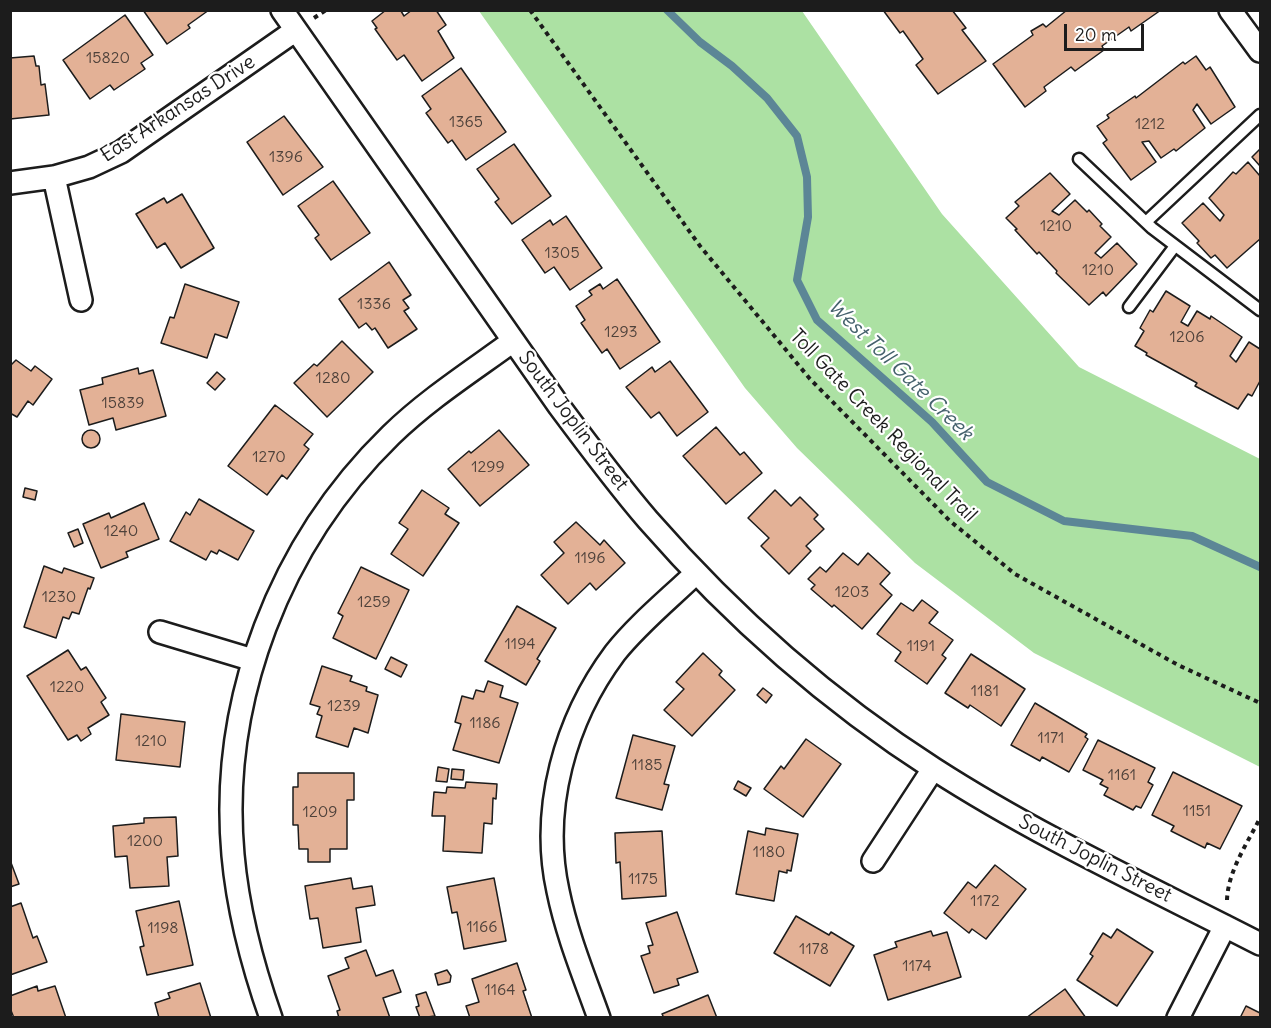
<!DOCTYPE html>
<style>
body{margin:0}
#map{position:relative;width:1271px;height:1028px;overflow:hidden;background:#fff;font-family:Delius,sans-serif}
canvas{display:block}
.frame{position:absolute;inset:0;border:12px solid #1c1c1c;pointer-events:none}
.scale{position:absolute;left:1064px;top:24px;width:80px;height:27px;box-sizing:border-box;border:3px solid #1c1c1c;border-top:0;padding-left:8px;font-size:18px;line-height:21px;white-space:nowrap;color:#1c1c1c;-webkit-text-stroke:4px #fff;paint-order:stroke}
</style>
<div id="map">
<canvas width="1271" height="1028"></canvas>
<div class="frame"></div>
<div class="scale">20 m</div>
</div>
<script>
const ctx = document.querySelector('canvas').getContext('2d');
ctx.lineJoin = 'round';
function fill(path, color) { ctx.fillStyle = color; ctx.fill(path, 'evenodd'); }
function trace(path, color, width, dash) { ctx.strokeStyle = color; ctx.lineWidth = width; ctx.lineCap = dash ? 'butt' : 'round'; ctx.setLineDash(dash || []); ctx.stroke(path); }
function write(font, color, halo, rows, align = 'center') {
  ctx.font = font + ' Delius,sans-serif'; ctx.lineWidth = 4.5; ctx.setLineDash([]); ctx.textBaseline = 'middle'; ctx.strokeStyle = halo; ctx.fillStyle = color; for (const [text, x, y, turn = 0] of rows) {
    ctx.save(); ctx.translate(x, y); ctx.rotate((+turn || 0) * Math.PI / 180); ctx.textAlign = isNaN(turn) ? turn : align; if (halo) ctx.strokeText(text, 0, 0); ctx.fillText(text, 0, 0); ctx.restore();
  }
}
const green = new Path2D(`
 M479,11H802L942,214L1079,367L1260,459V767L1034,653L915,563L797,448L745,388Z`);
const stream = new Path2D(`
 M667,10L700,42L732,66L767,98L797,136L807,177L808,217L797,280L817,320L932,422L987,482L1064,521L1192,536L1260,567`);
const building = new Path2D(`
 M143,10H209L188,25L190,28L167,44Z
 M386,10L401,11L404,16L412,10H436L446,25L438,31L454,58L422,81L404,55L397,60L375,29L377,28L372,21Z
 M883,10H952L966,28L962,30L986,61L938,94L916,65L923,59L903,31L900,33Z
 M1067,10H1161L1131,31L1129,27L1102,46L1104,50L1075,71L1071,67L1044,87L1046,91L1025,107L993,64L1033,35L1031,31L1043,24L1046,27Z
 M125,15L153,55L141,63L145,69L114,90L110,85L90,99L63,60Z
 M34,56L36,66H39L41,85L45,84L49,115L10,119V58Z
 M1196,56L1206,70L1210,67L1235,107L1211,124L1197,104L1193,110L1205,128L1176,151L1174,149L1161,158L1149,141L1142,142L1156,162L1131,180L1103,143L1107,140L1097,126L1109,118L1107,115L1135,96L1136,98L1183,62L1185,64Z
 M461,68L506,132L466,160L452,140L448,143L426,113L431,109L422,96Z
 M284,116L323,167L283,195L247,142Z
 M514,144L551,196L512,224L495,202L499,199L477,169Z
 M1260,149V166L1252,157Z
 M1248,162L1260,176V239L1227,268L1215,255L1211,258L1197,243L1199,241L1182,223L1203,203L1220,221L1224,215L1209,198L1233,172L1236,174Z
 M1050,173L1070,194L1052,211L1059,215L1075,200L1087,212L1089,210L1102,224L1100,226L1111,237L1095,253L1101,258L1117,243L1137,264L1106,296L1103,292L1089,305L1056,273L1057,271L1039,252L1037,254L1015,230L1017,229L1006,218L1019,206L1015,202Z
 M333,181L370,233L331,260L315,238L319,235L298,206Z
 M182,194L214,248L181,268L165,243L157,248L136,214L164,198L167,203Z
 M566,216L602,268L570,290L554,267L545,273L522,240L550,220L553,225Z
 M389,262L411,295L403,300L409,308L404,311L417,329L388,348L375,328L372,330L366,323L359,328L339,299Z
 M617,279L660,342L620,369L607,349L602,353L581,323L585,320L576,306L592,295L589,291L600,284L603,289Z
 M185,284L239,302L227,338L215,334L207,358L161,343L170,317L174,318Z
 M1166,291L1190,306L1181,322L1188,326L1197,311L1210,319L1211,316L1242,337L1230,356L1236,362L1249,342L1260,349V381L1252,396L1248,394L1238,409L1195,386L1197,383L1146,355L1147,353L1135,346L1144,331L1140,328L1150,310L1153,312Z
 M342,341L373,372L327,417L294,383L314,364L317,366Z
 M16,360L31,371L35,366L52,379L33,405L28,401L17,417L10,413V366Z
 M670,361L708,412L677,436L659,412L651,418L626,387L652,367L655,372Z
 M138,368L139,374L153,370L166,416L116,430L113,418L89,425L80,390L103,384L102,378Z
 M217,372L225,379L215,390L207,383Z
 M275,405L313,434L304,445L309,449L287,479L282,475L267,495L228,466Z
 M716,427L740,455L744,452L762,473L726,504L683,456Z
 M499,430L529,465L480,506L448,469L469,451L471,453Z
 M82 439a9 9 0 1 1 18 0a9 9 0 1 1-18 0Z
 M25,488L37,491L35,500L23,497Z
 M422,490L449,508L445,514L459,523L423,576L391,554L408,529L399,523Z
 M775,490L791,506L800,497L818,515L814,519L824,529L806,546L811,551L789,574L761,546L769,538L748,518Z
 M199,499L254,531L238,560L219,550L217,554L211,551L206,560L170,541L186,512L190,515Z
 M144,503L159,539L126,552L128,557L101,568L83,524L109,513L111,518Z
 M576,522L600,545L604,540L625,563L596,590L590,583L568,604L541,575L564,553L554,542Z
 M78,529L83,543L74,547L68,533Z
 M843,553L858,565L868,553L890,573L880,584L892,595L862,629L834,605L832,607L811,589L815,585L808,579L820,567L826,572Z
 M44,566L62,573L64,568L94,578L90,589L88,588L79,614L72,612L69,619L63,617L56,638L24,627Z
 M361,567L409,590L376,659L333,638L343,616L338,613Z
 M922,600L938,612L929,623L953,640L942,655L946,658L927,684L895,661L901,652L877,634L901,603L913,611Z
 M517,606L556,628L537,659L540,661L526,685L485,661Z
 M68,650L81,670L86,667L106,698L101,702L109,715L88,728L91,734L81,741L77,735L68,740L27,676Z
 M703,653L722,671L719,675L735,690L692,736L664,710L684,689L676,682Z
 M971,654L1025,689L1001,726L970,705L968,708L945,693Z
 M391,657L407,665L401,677L385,669Z
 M322,666L352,676L350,681L367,687L366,691L378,695L368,733L354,728L348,747L316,737L322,716L317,714L320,707L310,704Z
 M488,681L503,686L500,697L518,703L499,763L453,750L461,724L455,722L462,696L473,699L476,690L484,692Z
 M763,688L772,695L766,703L757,695Z
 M1035,703L1087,734L1085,737L1088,739L1069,772L1042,757L1040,761L1011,745Z
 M121,714L185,722L180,767L116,760Z
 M633,735L675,746L664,784L669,785L662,810L616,798Z
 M806,739L841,764L803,817L764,789L781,766L784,769Z
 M1098,740L1155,768L1148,782L1153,785L1141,808L1136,806L1133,810L1104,795L1108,788L1100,784L1103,780L1083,770Z
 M438,767L449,769L447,782L436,781Z
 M452,769L464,770L463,780L451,779Z
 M1173,772L1242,806L1220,849L1207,843L1205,848L1171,831L1174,826L1152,815Z
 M298,773H354V800H347V849H330V862H308V849H299L298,825H293V787H298Z
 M738,781L751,788L746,796L734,789Z
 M466,782L497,784L496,799L493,798L492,824L484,823L482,853L443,851L445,816H432L434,792L446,793L447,787L465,788Z
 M176,817L178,856L167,857L169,886L130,888L127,856L115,857L113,826L144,823V818Z
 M766,828L798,834L791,871L787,870V873L779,871L774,901L736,894L748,831L765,835Z
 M662,831L666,896L622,899L620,862L616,863L615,833Z
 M10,860L19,884L10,887Z
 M995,865L1026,889L986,939L972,929L969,933L944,913L968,882L976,888Z
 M351,878L353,889L372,886L375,905L356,908L361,942L323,948L318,918L310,919L305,886Z
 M494,878L506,941L464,949L457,912L452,913L447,887Z
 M179,901L193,965L147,975L140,947L144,946L136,911Z
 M21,903L33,938L37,936L47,962L10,975V907Z
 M677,912L698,972L677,979L679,985L654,993L641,956L650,953L648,946L653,945L646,923Z
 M796,916L829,935L831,932L854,946L830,986L774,953Z
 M1117,929L1153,952L1117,1006L1077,980L1093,956L1090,954L1103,933L1111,938Z
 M931,931L933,936L947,932L961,977L888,1000L874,955L897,947L895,942Z
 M366,950L376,976L393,970L401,992L383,998L390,1018H339L337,1011L340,1010L328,976L349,968L345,958Z
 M517,963L526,990L523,991L532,1018H470L466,1006L479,1002L472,979Z
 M447,970L451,976L450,982L438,985L435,974Z
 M200,983L211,1018H159L155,1003L170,998L168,993Z
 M37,986L38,991L55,986L66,1018H14L10,1008V996Z
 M1065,989L1086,1018H1026Z
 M426,992L435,1016L420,1018L416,1007L419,1006L416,995Z
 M708,995L717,1018H664L662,1014Z
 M1246,1006L1260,1013V1018H1240Z`);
const path = new Path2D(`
 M530,10L700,246L810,379L950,521L1015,574L1178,665L1260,703
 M314,18L326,10
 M1227,900C1228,871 1247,844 1260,818`);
const lane = new Path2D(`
 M1079,159L1152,228L1260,310
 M1146,222L1260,115
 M1129,307L1175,246`);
const street = new Path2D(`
 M282,10L559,406C588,445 617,484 648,520C731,615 828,701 934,769C1038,836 1151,888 1260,944
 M1230,10L1260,51
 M54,177L81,300
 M10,183L54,177L89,167L121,152L296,30
 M160,632L253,660
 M873,861L933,769
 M271,1018C252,964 238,911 233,855C219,700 280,543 391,435C428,399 472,371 513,341
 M599,1018C584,976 567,935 558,891C540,809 565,720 615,653C638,624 669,599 696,573
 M1178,1018L1225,926`);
const numberNames = [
 ["15820",108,58],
 ["1365",466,122],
 ["1212",1150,124],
 ["1396",286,157],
 ["1210",1056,226],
 ["1305",562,253],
 ["1210",1098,270],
 ["1336",374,304],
 ["1293",621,332],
 ["1206",1187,337],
 ["1280",333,378],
 ["15839",123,403],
 ["1270",269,457],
 ["1299",488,467],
 ["1240",121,531],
 ["1196",590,558],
 ["1203",852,592],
 ["1230",59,597],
 ["1259",374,602],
 ["1194",520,644],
 ["1191",921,646],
 ["1220",67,687],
 ["1181",985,691],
 ["1239",344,706],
 ["1186",485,723],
 ["1171",1051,738],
 ["1210",151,741],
 ["1185",647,765],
 ["1161",1122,775],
 ["1151",1197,811],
 ["1209",320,812],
 ["1200",145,841],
 ["1180",769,852],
 ["1175",643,879],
 ["1172",985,901],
 ["1166",482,927],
 ["1198",163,928],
 ["1178",814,949],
 ["1174",917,966],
 ["1164",500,990]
];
const streetNames = [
 ["East Arkansas Drive",178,109,-33],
 ["South Joplin Street",573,421,53],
 ["Toll Gate Creek Regional Trail",883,426,46],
 ["South Joplin Street",1095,859,27]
];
const waterNames = [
 ["West Toll Gate Creek",900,370,44]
];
fill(green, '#ace1a3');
trace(stream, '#5c8696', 8);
fill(building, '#e3b196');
trace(building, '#1c1c1c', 1.5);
trace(lane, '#1c1c1c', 15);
trace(street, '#1c1c1c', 26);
trace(path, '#1c1c1c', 4, [4.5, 4.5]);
trace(lane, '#fff', 10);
trace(street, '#fff', 21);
write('16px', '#4e413a', null, numberNames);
write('20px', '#1c1c1c', '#fff', streetNames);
write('italic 21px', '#46626d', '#fff', waterNames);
</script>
